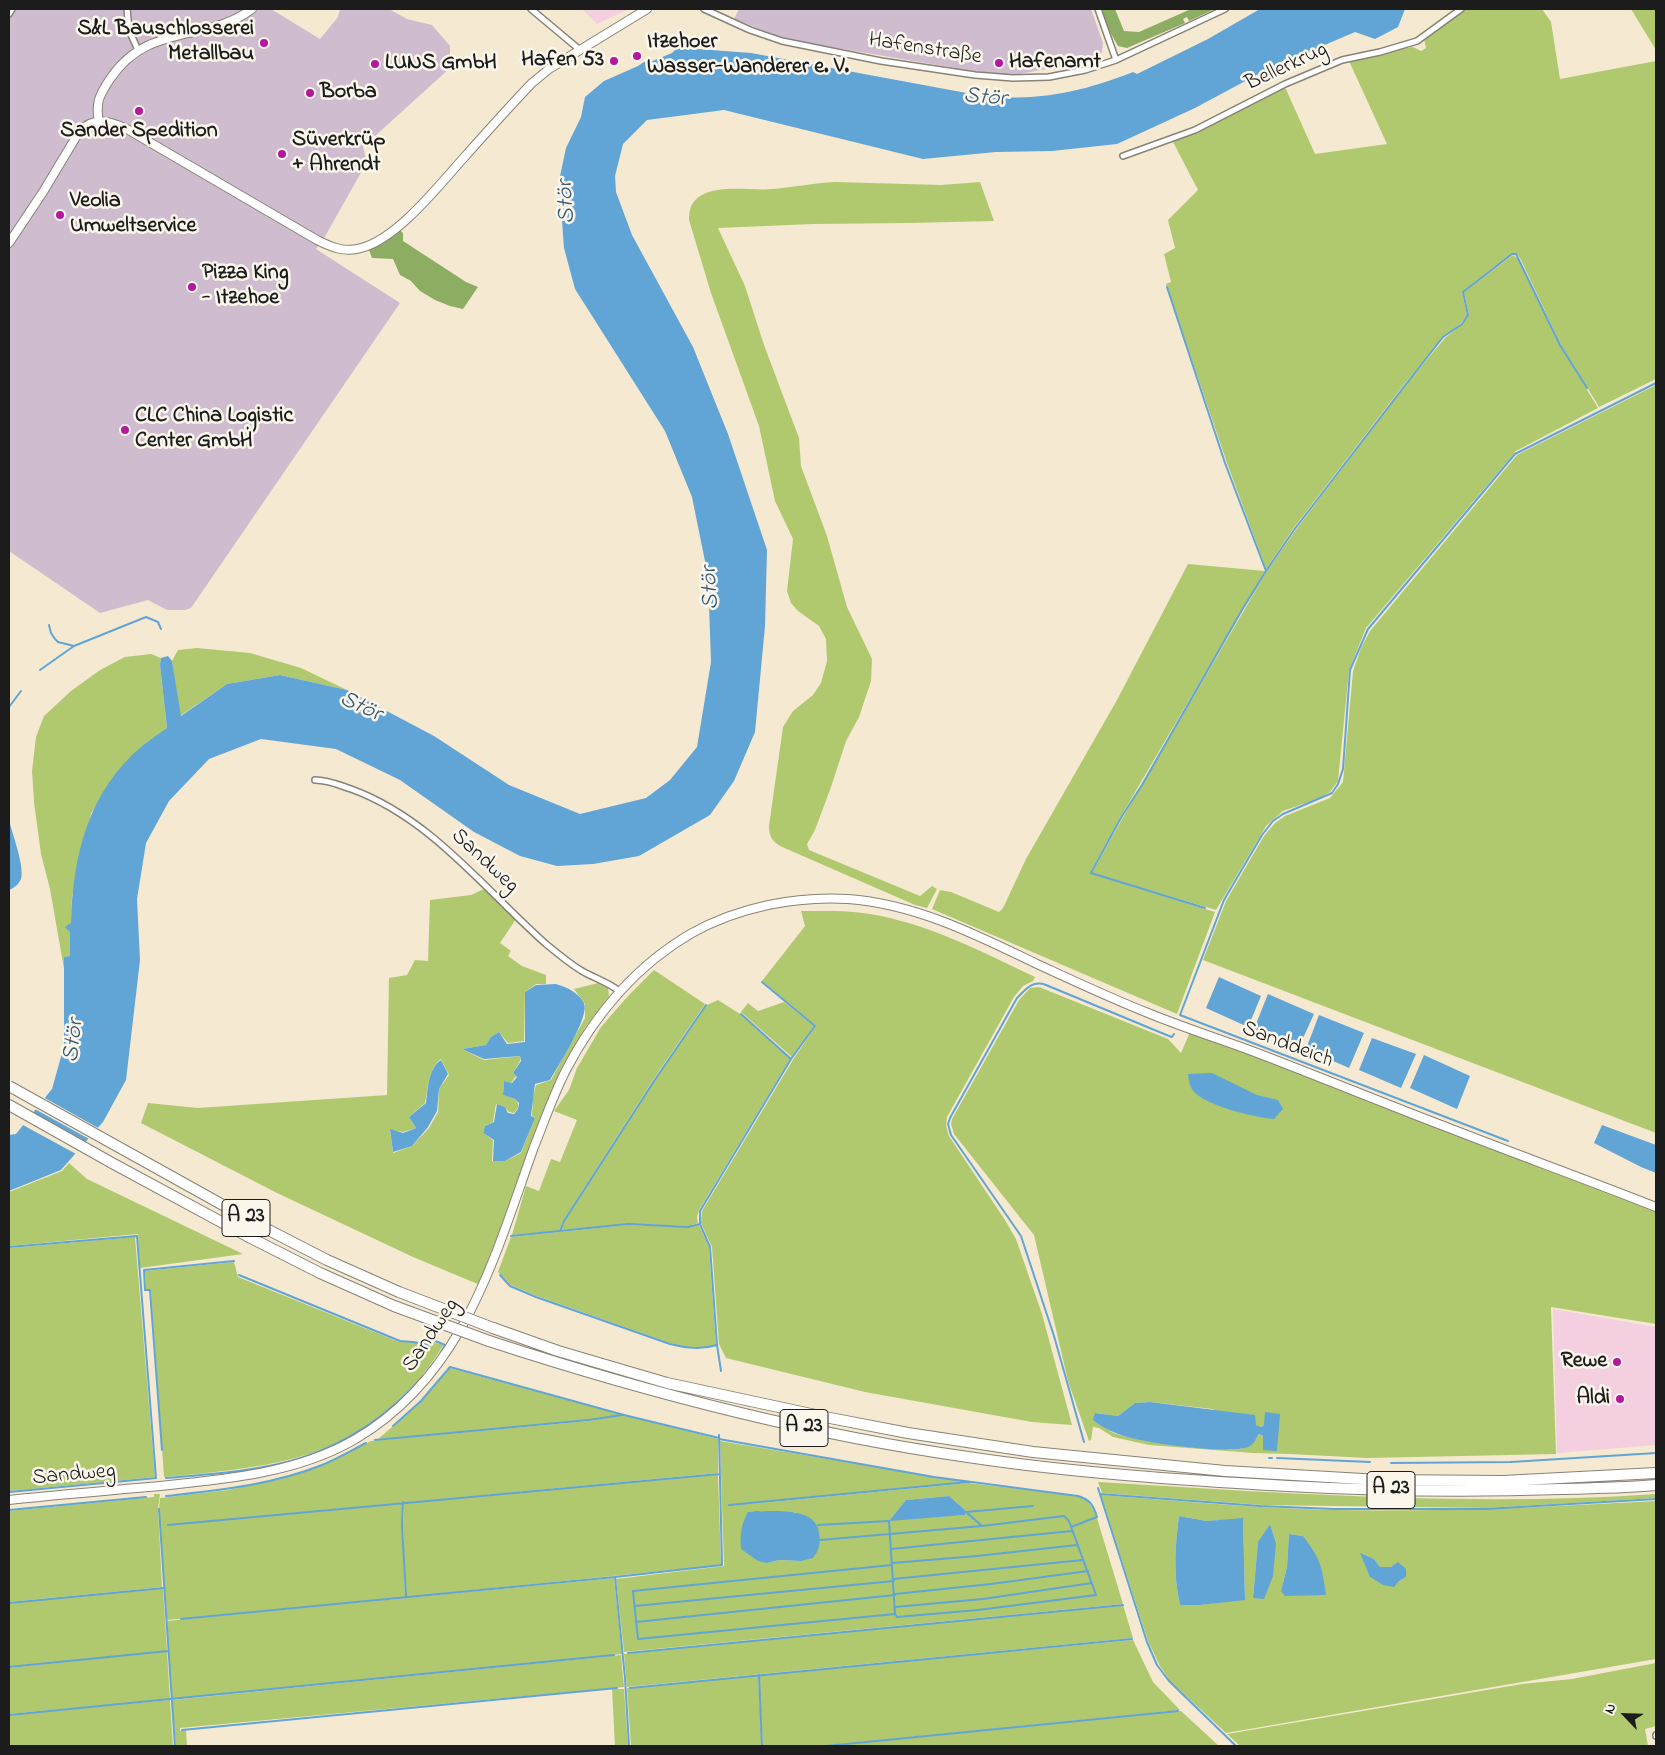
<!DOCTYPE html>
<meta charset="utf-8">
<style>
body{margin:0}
#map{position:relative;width:1665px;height:1755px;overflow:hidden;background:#f5e9d2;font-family:"Indie Flower",sans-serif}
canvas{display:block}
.frame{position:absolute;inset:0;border:10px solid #1c1c1c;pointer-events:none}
.north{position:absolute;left:1600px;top:1690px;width:50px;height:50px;-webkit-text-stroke:4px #fbf7ec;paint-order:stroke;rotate:294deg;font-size:14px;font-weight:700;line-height:20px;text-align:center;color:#1c1c1c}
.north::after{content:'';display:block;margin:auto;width:18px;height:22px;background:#1c1c1c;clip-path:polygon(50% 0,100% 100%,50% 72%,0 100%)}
</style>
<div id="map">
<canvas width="1665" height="1755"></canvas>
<div class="frame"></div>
<div class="north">N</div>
</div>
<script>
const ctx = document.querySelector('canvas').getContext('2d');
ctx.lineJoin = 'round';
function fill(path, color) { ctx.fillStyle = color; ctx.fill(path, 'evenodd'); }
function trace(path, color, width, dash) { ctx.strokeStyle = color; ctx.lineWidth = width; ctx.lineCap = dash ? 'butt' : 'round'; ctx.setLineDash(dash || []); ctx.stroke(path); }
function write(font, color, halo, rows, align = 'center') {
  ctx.font = font + ' "Indie Flower",sans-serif'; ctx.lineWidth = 5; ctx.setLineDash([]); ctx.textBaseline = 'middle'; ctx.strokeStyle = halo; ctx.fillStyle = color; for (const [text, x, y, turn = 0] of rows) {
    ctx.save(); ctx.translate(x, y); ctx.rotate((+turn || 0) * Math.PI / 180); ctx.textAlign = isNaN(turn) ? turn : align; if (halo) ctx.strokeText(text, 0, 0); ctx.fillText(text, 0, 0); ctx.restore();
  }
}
const built = new Path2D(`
 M582,9H629L597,24Z
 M1553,1309L1656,1327V1445L1557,1453Z`);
const industrial = new Path2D(`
 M9,9H271L320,39L338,17L340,9H389L407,19L432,25L450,46V68L363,147L367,162L323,240L316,249L400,303L191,608L185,610H167L148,600L100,613L9,551Z
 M739,9H1091L1103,43L1102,52L1098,57L1092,60L1015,75L973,71L807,43L778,36L734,19Z`);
const green = new Path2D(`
 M1466,9H1542L1551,22L1560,79L1656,61V379L1599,407L1561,345L1520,258L1516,254L1512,253L1462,292L1467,315L1461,323L1443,337L1402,387L1293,529L1266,569L1227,463L1166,284L1171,282L1164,254L1175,248L1168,220L1198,190L1173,142L1285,87L1315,154L1387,144L1349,61L1401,49L1413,47L1421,51L1426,48L1424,39Z
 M1631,9H1656V50Z
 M835,182L941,185L980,182L994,221L909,223L813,224L718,228L745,286L764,345L799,438L801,466L827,536L847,607L872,659L871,681L859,717L846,741L831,787L815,830L807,844L809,850L920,896L932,886L937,889L927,908L915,905L780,846C772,841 769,836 769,826L783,727L793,711L813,695L821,683L827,661L826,639L819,626L798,611L791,603L787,591L793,539L775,501L759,426L711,293L689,220C689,210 691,202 700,196C720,184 751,191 773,189C794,187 814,183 835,182Z
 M1513,255L1518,259L1560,345L1598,408L1516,451L1366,628L1349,670L1338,781L1330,792L1317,799L1283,811L1266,826L1216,910L1095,874L1092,873L1126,812L1267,571L1295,531L1403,388L1445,338L1462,324L1469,315L1464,292Z
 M1656,385V1133L1203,960L1226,901L1264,836L1275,823L1285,816L1330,798L1343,782L1353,671L1361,648L1370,631L1517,455Z
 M1188,564L1265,571L1121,816L1090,873L1215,912L1177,1014L932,909L940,890L951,892L999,912L1003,908L1026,859L1117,700Z
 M197,648L250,653L301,668L347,690L280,675L227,684L180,716L172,661L178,650Z
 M151,654L161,658L160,665L167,728L141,747L114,776L91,814L72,896L71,923L68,928L70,931V956L64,957V969L50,889L41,854L34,802L32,771L36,737L44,716L71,691L100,670L125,657Z
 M484,889L516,919L500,943L511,951L508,956L522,966L546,975V984H536L525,992L524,1041L508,1043L499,1032L491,1037L486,1045L462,1049L484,1060L520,1056V1061L513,1073L516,1076L511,1083L504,1081L503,1095L515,1099L518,1103V1108L514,1113L509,1112L505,1107L496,1104L493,1122L485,1126L483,1133L493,1140L492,1161H505L521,1153L535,1118L532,1116L533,1098L536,1085L551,1080L585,1018V1004L574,989L598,983L608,988L609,996L585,1028L560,1071L541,1117L480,1285L413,1257L277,1193L141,1123L148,1103L198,1108L387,1095L389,978L407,975L415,960L428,961L430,900L471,895ZM441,1059L449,1075L439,1089L438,1112L429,1128L412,1146L393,1153L390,1130L403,1132L416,1128L409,1117L425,1103C428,1088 428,1069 441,1059Z
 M801,911C824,911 848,910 870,914C930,924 982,952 1035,977L1033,981L1023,986L1014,997L947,1117L946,1125L949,1136L1005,1220L1016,1239L1042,1314L1072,1425L1032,1422L865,1392L726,1358L719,1344L712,1247L701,1223L702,1211L794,1058L816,1026L762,981L805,926Z
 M654,970L705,1004L653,1080L563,1221L559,1231L512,1235L526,1186L539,1191L551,1159L560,1162L577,1120L554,1111L569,1090L577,1068L601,1027L628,996Z
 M1039,987L1168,1039L1181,1053L1190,1032L1295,1070L1656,1211V1324L1551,1307L1556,1454L1367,1458L1290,1454L1253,1453L1149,1445L1113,1437L1099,1428L1093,1427L1091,1440L1089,1441L1068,1381L1034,1235L954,1134L951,1124L952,1119L1019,1000L1030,988ZM1150,1402L1212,1409L1261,1427L1264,1425L1263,1436L1259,1434C1254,1443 1250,1447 1239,1449C1223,1453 1122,1440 1110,1431C1104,1427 1100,1419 1095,1413L1118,1416L1135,1403Z
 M718,1000L740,1014L790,1059L699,1210L697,1217L698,1223L689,1226L628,1224L561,1230L564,1222L654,1081L707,1005Z
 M784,1002L814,1026L792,1057L741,1012L748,1003L758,1011Z
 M69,1163L87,1179L243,1254L140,1268L138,1234L9,1246V1192L62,1171Z
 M627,1225L688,1227L699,1225L709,1247L716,1345C698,1350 688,1348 670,1343L537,1296L511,1285L498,1272L511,1237Z
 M135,1237L155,1477L9,1491V1248Z
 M234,1262L238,1277L399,1342H413L429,1346L433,1342L443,1345C417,1394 353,1443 299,1457C255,1469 209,1473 164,1477L151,1290L146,1289L145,1271Z
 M450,1368L622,1415L589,1420L377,1440L421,1402Z
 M624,1415L718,1439V1473L186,1523L403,1503L402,1525L405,1597L167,1620L159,1509L160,1498L228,1490L281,1479L323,1465L371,1441L589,1421Z
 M720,1441L966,1482L729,1506L969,1483L1077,1496C1090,1500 1092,1506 1097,1518L1123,1604L624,1652L616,1579L724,1566ZM949,1496L966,1511L965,1515L890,1520L906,1500ZM755,1511L796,1512L801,1561L779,1560L767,1563L748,1512Z
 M718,1474L721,1565L406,1597L403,1526L404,1503Z
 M1098,1482C1283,1493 1470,1507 1656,1494V1498L1485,1508L1262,1505L1102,1493Z
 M154,1494H160L158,1509L162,1587L9,1602V1511L154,1497Z
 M1101,1495C1178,1501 1255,1508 1331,1510C1440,1512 1548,1507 1656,1501V1659L1226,1733L1170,1681L1160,1666L1148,1641ZM1179,1516L1207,1521L1243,1519L1245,1599L1200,1605H1180C1173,1574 1175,1548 1179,1516ZM1270,1524L1276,1543L1253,1598L1258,1543ZM1289,1534L1303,1536L1281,1591L1287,1567ZM1360,1554L1374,1559L1380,1567H1391L1397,1564L1406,1577L1398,1582Z
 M614,1578L622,1654L172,1699L167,1621Z
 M163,1588L167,1651L9,1667V1603Z
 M1123,1605L1133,1638L627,1687L624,1654Z
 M1133,1640L1153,1682L1180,1710L821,1746H763L759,1675Z
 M167,1651L170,1699L9,1714V1668Z
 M621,1655L624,1687L180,1728V1731L186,1730L187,1746H176L172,1700Z
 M1656,1663V1726L1645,1729L1648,1746H1240L1227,1734L1522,1684L1572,1679Z
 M758,1675L762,1746H631L627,1688Z
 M612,1689H624L628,1746H615Z
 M170,1700L173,1746H9V1715Z
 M1181,1711L1219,1746H831Z`);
const forest = new Path2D(`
 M1101,9H1115L1124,31L1139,32L1191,9H1215L1189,21L1187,17L1183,19L1185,23L1127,48L1118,46L1110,32Z
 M400,230L403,233V241L466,282L478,287L463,309L450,306L435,300L420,291L411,281L400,275L393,259L372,258L369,250Z`);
const water = new Path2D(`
 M1260,9H1405L1398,27L1375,39L1355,32L1264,71L1195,108L1117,144L1052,151L996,152L923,159L724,110L647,120L623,144L615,176L616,192L632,235L693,347L728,434L767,550L765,626L755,732L734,781L710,815L639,856L593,864L557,866L520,856L474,832L400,780L336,749L261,739L209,759L169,801L146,843L137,899L140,960L126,1080L103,1122L61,1170L9,1191V1135L16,1134L52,1089L64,1046V957L70,956V932L65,927L71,923C73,855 88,792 142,746C150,740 158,734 167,728L160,665L161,658L168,656L172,661L181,716L227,684L280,675L347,690L434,736L509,785L580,814L646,798L670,780L697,747L711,662L708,576L692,497L665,431L575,289L564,248L559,181L566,148L581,117L585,97L604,81L638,66L644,62H650L672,53L678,47L686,44L698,49L751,53L988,97C1043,100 1082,92 1133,72L1137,74L1208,39Z
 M9,820C12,833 25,867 21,879C19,884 14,888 9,890Z
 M1219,977L1261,996L1248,1027L1206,1008Z
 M556,984C568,988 578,992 584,1003C590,1017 558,1066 550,1080L535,1084L531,1116L535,1118L521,1152L505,1161H493L494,1140L483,1133L485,1126L494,1122L497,1104L505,1107L508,1113L514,1114L518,1109L519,1103L515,1099L503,1095L504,1081L512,1083L517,1077L513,1073L521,1061L520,1056L484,1059L462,1049L486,1045L491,1037L499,1032L507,1044L525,1042V992L536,985Z
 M1268,994L1314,1014L1299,1047L1254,1029Z
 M1319,1015L1364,1033L1349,1068L1306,1049Z
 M1372,1038L1416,1054L1401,1088L1359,1070Z
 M1424,1055L1470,1076L1457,1109L1410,1088Z
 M441,1060L448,1074L439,1089L437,1111L428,1127L412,1146L393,1152L390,1129L403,1133L416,1128L409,1117L426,1103C428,1088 428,1069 441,1060Z
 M1212,1073L1257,1095L1278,1100L1283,1109L1274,1119C1253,1117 1210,1107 1194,1092C1189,1086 1189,1080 1188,1074Z
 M1602,1125L1656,1145V1173L1641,1167L1594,1143Z
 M1150,1402L1255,1415L1256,1425L1261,1427L1264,1425L1265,1412L1280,1414L1277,1451L1263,1450V1436L1259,1434C1256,1438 1255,1443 1250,1446C1233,1456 1148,1443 1127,1437C1114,1433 1103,1428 1093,1420L1095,1413L1118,1416L1135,1403Z
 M949,1496L966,1511L965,1515L889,1521L906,1500Z
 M755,1511C774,1512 816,1506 819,1533C821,1543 819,1550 813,1558L801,1561L779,1560L767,1563L758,1561L741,1549C740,1535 741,1524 748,1512Z
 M1179,1516L1207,1521L1243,1518L1245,1600L1200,1605H1180C1173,1574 1175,1547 1179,1516Z
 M1270,1524L1276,1543L1273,1576L1264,1599L1253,1598L1258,1542Z
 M1289,1534L1303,1536C1321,1560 1322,1566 1326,1595L1285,1596L1281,1591L1287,1567Z
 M1360,1553L1374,1559L1380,1567H1391L1398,1562L1406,1569V1577L1398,1582L1394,1587L1383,1585L1370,1577Z`);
const pier = new Path2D(`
 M43,1097L100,1129L91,1140L33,1108Z
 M31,1112L88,1143L78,1155L21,1124Z`);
const stream = new Path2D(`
 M1167,287L1225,463L1266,571
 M49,625L51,633L55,639L58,642L74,646L146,617L158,622L161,629
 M40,670L74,646
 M9,707L21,691
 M1205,908L1091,873L1122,816L1142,785L1242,610L1266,571L1294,530L1403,388L1443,337L1462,324L1468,315L1463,292L1512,254H1516L1560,345L1587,388
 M762,982L815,1026L791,1059
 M1508,1141L1180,1015L1224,900L1262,835L1273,821L1283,814L1332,793L1338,784L1343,769L1350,670L1368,629L1515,454L1656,383
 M560,1231L564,1221L654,1081L706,1005
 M511,1236L628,1224L688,1227L700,1224
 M9,1247L137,1236L156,1478L9,1492
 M239,1275L400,1341L413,1342L430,1345L433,1340L445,1345L440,1354
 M500,1275L510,1286L536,1297L670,1344C687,1348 700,1350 717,1345
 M721,1371L717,1345L710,1247L700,1224V1211L791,1059L741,1014
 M393,1426L421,1401L450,1367L624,1415L719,1438
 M719,1439L934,1477L1078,1496C1090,1500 1093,1504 1097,1517L1071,1527
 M375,1440L589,1420L622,1415
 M1084,1442L1054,1336L1021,1236L951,1135L948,1124L950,1118L1017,998C1026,989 1032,980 1046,985L1169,1036L1172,1037L1174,1034
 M162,1450L150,1290H145L144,1270L234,1261
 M1269,1458H1272
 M1277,1458L1370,1462
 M1391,1463L1511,1462L1656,1453
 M166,1478C209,1474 260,1471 301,1458C347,1443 392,1413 423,1376
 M1098,1488L1147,1642L1157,1665L1169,1681L1236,1746
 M1100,1494L1260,1506L1334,1509H1485L1656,1499
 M166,1496C219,1490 272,1485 322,1465C337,1459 352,1450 366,1443
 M403,1502L402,1525L406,1597
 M729,1505L969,1482
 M159,1509L175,1746
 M9,1510L146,1497
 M168,1525L719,1474
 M818,1525L889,1521L895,1614
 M982,1526L966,1512L1033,1506
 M820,1540L982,1526L1064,1516L1069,1521L1096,1595L978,1610L897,1617L895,1614L638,1639L633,1591L892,1565
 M891,1549L1072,1531
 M892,1563L977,1556L1077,1545
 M893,1579L1083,1560
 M895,1594L991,1584L1088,1571
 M9,1603L163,1588
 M635,1606L894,1581
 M895,1607L983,1599L1092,1583
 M181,1619L615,1577
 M636,1622L895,1595
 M628,1653L1123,1605
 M9,1667L168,1651
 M759,1675L762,1746
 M630,1688L1132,1639
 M9,1715L614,1655
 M182,1730L617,1688
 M629,1746L625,1678L615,1577L722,1565L719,1435
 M826,1746L1178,1711`);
const street = new Path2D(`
 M127,9L129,30L138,50
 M531,9L580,50
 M704,9L750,30L782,41L881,61L975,75L1013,78L1049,77L1085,70L1116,60L1225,9
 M1098,9L1116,60
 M9,14L12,9
 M1123,156L1195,130L1285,84L1342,60L1380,52L1417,41L1461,9
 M315,780C328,780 339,785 351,789C431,818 484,889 546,944C557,953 570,964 582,971C594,978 608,982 619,991
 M1656,1736V1735`);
const secondary = new Path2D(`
 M99,121C95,103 100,94 110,79C148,22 206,43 252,9
 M9,243L43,192L79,132C93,116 110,121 127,129L317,240C331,247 345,253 361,248C396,239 436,189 460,162C484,135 507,109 532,83L549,69L647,9
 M9,1500C56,1495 102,1491 149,1487C218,1480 293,1475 354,1440C464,1376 494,1258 534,1147C544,1122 553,1096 565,1072C595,1014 635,966 692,933C739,907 795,896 848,899C916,904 977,935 1037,964C1074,981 1110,998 1148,1013C1182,1027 1217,1038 1252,1051C1318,1076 1383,1103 1449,1128C1518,1155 1588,1180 1656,1207`);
const highway = new Path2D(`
 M9,1105L112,1163L249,1237
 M493,1328L558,1351L667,1383L825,1417L908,1433L1033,1452L1225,1471L1380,1480L1503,1481L1656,1473
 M489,1341C645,1392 805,1434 968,1457C1074,1473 1181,1480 1288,1486C1379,1491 1470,1492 1561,1489C1593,1488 1625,1488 1656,1485`);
const highwayBridge = new Path2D(`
 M9,1086L257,1224L327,1260L399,1292L493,1328
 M249,1237L320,1273L394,1306L489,1341`);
const markers = [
 [264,43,5,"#b5179e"],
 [637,56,5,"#b5179e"],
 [614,61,5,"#b5179e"],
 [999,63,5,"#b5179e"],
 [375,64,5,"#b5179e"],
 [310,93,5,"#b5179e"],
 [139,111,5,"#b5179e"],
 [282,154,5,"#b5179e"],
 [60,215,5,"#b5179e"],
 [192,287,5,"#b5179e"],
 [125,430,5,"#b5179e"],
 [1617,1362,5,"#b5179e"],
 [1620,1399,5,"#b5179e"]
];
const shields = [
 [246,1218,48],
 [804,1428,48],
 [1391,1490,48]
];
const shieldNames = [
 ["A 23",246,1218],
 ["A 23",804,1428],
 ["A 23",1391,1490]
];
const poiNames = [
 ["S&L Bauschlosserei",254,30,"right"],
 ["Metallbau",254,55,"right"],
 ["Itzehoer",647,43],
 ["Wasser-Wanderer e. V.",647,68],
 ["Hafen 53",604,61,"right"],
 ["Hafenamt",1009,63],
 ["LUNS GmbH",385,64],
 ["Borba",320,93],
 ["Sander Spedition",139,132,"center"],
 ["Süverkrüp",292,141],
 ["+ Ahrendt",292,166],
 ["Veolia",70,202],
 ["Umweltservice",70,227],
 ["Pizza King",202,274],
 ["- Itzehoe",202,299],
 ["CLC China Logistic",135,417],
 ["Center GmbH",135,442],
 ["Rewe",1607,1362,"right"],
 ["Aldi",1610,1399,"right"]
];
const streetNames = [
 ["Hafenstraße",925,50,9],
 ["Bellerkrug",1287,68,-25],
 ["Sandweg",484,862,43],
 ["Sanddeich",1287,1046,21],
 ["Sandweg",432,1336,-56],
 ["Sandweg",74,1476,-5]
];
const waterNames = [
 ["Stör",985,99,5],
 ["Stör",568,202,-93],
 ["Stör",712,588,-93],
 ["Stör",360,708,25],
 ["Stör",75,1041,-83]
];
fill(built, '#f3cfe0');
fill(industrial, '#cfbdcf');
fill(green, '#b0c96f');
fill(forest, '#8cad62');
fill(water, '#61a4d6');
fill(pier, '#f5e9d2');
trace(stream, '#61a4d6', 2);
trace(street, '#888277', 8);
trace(secondary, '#888277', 10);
trace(highway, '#888277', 12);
trace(street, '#fff', 5);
trace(secondary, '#fff', 8);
trace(highway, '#fff', 10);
trace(highwayBridge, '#888277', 12, []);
trace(highwayBridge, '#fff', 10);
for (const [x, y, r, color] of markers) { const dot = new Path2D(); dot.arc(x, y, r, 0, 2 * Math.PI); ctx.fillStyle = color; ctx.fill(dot); trace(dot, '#fbf7ec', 2); }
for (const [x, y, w] of shields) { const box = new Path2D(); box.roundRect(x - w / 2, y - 18.5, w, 37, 4); ctx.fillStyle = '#fbf7ec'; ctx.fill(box); trace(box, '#1c1c1c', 1); }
write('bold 21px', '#1c1c1c', null, shieldNames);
write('bold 22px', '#1c1c1c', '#fbf7ec', poiNames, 'left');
write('22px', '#1c1c1c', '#fbf7ec', streetNames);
write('italic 24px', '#3b5970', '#fbf7ec', waterNames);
</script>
